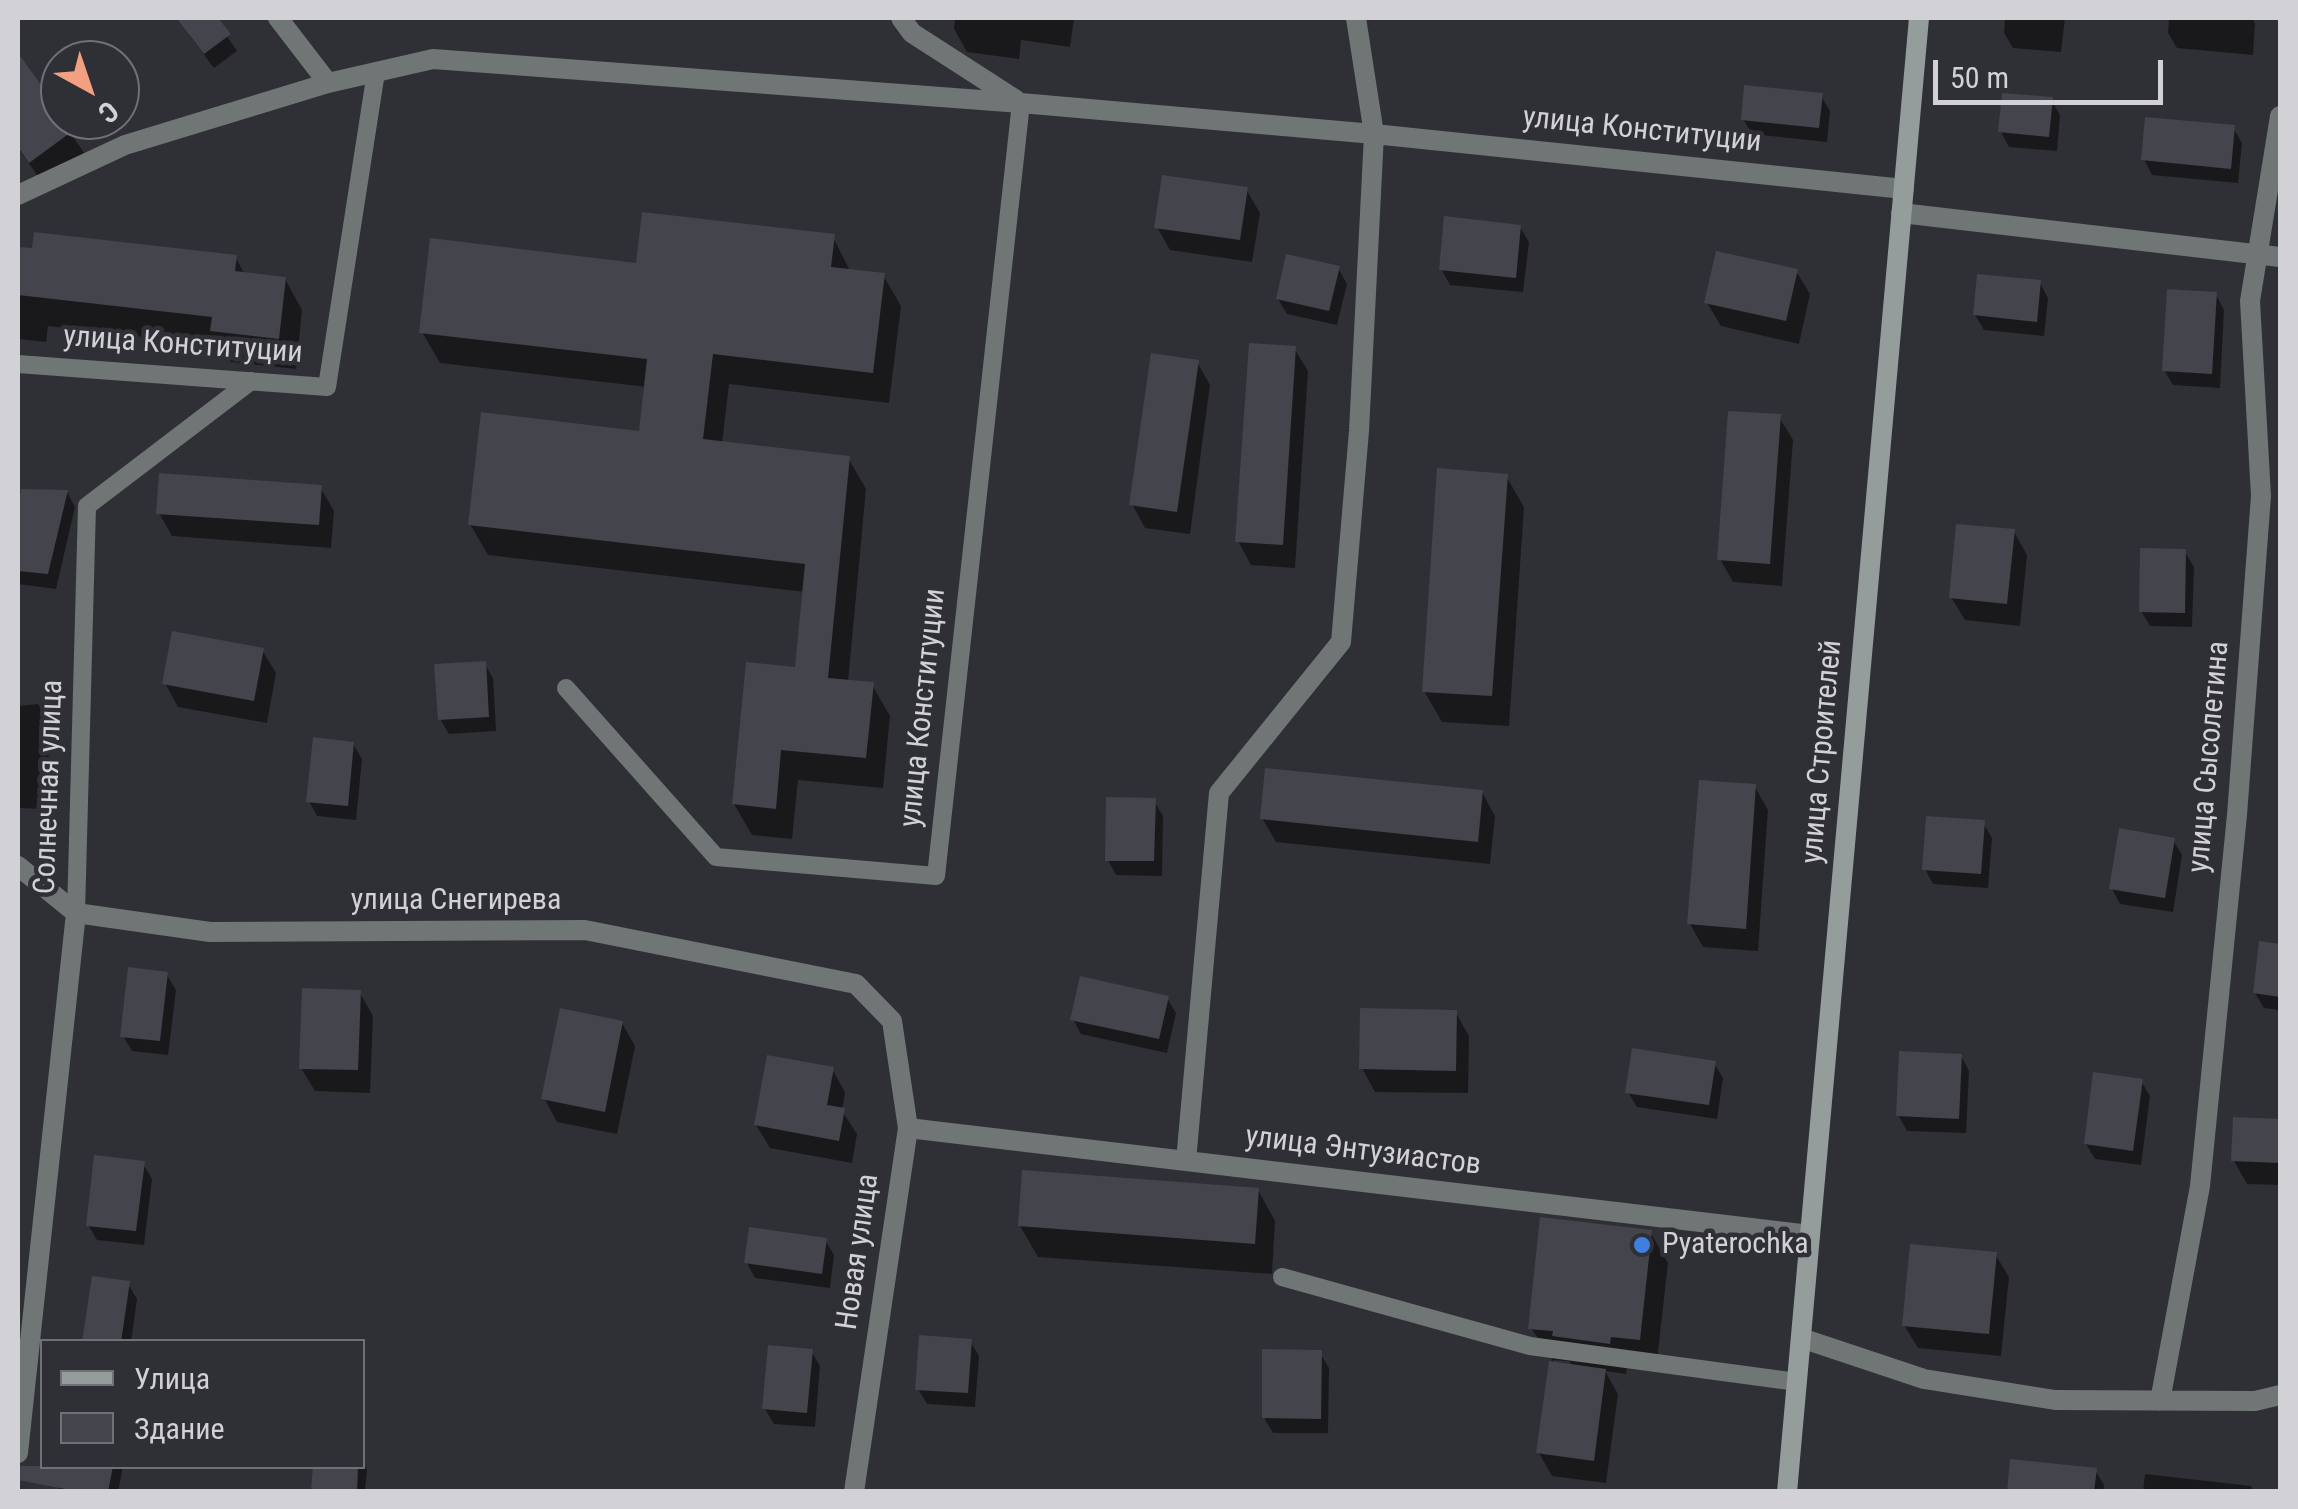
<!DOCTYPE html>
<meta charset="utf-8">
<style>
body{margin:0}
#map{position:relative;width:2298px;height:1509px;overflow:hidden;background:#2f2f36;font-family:"Roboto Condensed",sans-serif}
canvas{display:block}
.frame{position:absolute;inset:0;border:20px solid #d1d1d6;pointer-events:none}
.legend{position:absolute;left:40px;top:1339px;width:325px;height:130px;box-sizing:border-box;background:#2f2f36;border:2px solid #707076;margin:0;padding:12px 18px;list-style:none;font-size:30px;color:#d1d1d6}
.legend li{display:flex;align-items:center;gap:20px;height:50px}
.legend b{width:50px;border:2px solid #707076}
.north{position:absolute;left:40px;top:40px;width:100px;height:100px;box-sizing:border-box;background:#2f2f36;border:2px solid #707076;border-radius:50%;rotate:140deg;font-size:28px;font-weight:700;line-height:40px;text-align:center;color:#d1d1d6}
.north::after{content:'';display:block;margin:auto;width:35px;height:45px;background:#f3a082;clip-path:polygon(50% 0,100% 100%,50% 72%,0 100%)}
.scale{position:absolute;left:1933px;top:60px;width:230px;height:45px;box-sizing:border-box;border:5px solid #d1d1d6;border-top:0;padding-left:12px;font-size:30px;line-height:35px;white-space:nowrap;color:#d1d1d6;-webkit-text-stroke:8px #2f2f36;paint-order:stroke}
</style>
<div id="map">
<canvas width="2298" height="1509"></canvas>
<div class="frame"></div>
<ul class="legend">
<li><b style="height:12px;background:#949c9c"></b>Улица</li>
<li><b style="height:28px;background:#43444c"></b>Здание</li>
</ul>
<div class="north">С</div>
<div class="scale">50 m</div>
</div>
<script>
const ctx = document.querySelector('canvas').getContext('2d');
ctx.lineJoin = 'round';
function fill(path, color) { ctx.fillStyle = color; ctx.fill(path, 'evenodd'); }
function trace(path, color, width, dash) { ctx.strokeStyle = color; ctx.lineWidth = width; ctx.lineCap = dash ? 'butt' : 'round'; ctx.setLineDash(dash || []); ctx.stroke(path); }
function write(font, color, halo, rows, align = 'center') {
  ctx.font = font + ' "Roboto Condensed",sans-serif'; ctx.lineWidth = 9; ctx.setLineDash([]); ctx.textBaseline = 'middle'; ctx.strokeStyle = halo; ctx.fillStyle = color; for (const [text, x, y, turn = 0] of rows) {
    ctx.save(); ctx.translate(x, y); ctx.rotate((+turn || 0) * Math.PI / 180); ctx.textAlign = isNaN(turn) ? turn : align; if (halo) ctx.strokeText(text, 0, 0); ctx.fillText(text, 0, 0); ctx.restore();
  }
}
const shadow = new Path2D(`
 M176,18H215L237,51L214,68Z
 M955,18H1074L1070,47L1021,40L1019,59L967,52L954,29Z
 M2005,18H2065L2061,52L2013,48L2004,33Z
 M2169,18H2252L2255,24L2253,55L2177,48L2168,33Z
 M18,57L85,154L44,185L18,148Z
 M1821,96L1830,111L1827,142L1752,134L1743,119Z
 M2051,99L2060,115L2057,151L2009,147L2001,132Z
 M2233,128L2242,143L2238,183L2152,175L2144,159Z
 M1246,189L1260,213L1252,262L1170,250L1157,227Z
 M1520,227L1529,242L1523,292L1450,285L1441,269Z
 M833,237L850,271L883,275L901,306L889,403L729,384L722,444L848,458L866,489L848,682L872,685L890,716L883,788L798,780L792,839L752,835L734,804L798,669L805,592L488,555L470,524L641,434L647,387L440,363L422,332L638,265Z
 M18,249L236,258L245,275L285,279L302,310L296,369L231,362L222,346L48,326L46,342L18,339Z
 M1338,268L1347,284L1337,325L1287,314L1278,299Z
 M1796,271L1810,294L1799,344L1721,326L1707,303Z
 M2040,283L2048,298L2044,336L1984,330L1975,315Z
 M2216,295L2224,310L2220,388L2173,385L2164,370Z
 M1294,348L1308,371L1295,568L1251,565L1238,541Z
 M1197,362L1210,385L1190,534L1145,528L1132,504Z
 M1779,417L1793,440L1782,586L1733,582L1720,559Z
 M1506,476L1524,507L1509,726L1442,722L1424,691Z
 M320,487L334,511L331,548L172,536L159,513Z
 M23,491L67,492L75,507L56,589L18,584V524Z
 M2014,532L2027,555L2020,626L1965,620L1951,597Z
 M2185,552L2194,567L2192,627L2150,626L2141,611Z
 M262,650L276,673L267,723L178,707L165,683Z
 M484,663L493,678L496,731L449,734L440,719Z
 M38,704L51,727L44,809L18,808V706Z
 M353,744L362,759L356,820L317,816L309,801Z
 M1755,787L1768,810L1758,951L1703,947L1690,924Z
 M1482,792L1495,816L1490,864L1276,842L1262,818Z
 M1154,801L1163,816L1162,876L1116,875L1108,860Z
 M1983,823L1992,838L1988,888L1933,884L1925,869Z
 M2173,840L2182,855L2173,912L2120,904L2112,889Z
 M2261,944L2280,947V1010L2264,1008L2255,993Z
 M167,975L176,990L168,1055L132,1051L123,1036Z
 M360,993L373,1016L370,1093L315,1091L301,1068Z
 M1167,998L1176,1013L1167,1053L1081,1034L1073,1019Z
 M1456,1013L1469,1036L1468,1093L1375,1092L1362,1068Z
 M622,1023L635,1046L617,1134L557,1122L544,1098Z
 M1961,1056L1969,1071L1966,1133L1907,1131L1898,1115Z
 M1714,1063L1723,1078L1717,1119L1637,1107L1628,1092Z
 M832,1069L845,1092L842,1111L857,1134L852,1163L770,1148L756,1125Z
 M2141,1081L2150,1096L2141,1165L2095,1159L2086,1144Z
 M2235,1120L2280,1121V1185L2247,1184L2234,1161Z
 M143,1164L152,1179L144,1245L97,1240L88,1225Z
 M1258,1190L1275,1221L1272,1274L1038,1257L1020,1226Z
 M1650,1232L1668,1263L1656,1370L1627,1367L1626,1374L1605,1371L1618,1394L1606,1483L1552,1476L1539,1453L1552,1359L1531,1328ZM1553,1360L1569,1361L1573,1367L1553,1364Z
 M825,1240L834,1255L830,1288L755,1278L747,1263Z
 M1995,1254L2009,1277L2001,1356L1918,1348L1904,1325Z
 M128,1284L137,1299L131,1342H84Z
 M970,1341L979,1356L975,1407L927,1404L918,1389Z
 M811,1351L820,1366L815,1427L774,1424L765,1409Z
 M1320,1353L1329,1368L1328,1433H1273L1264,1418Z
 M362,1462L367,1469L365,1492H314L316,1466H362Z
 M62,1466H123L118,1492H61L58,1487Z
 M2095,1470L2104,1485L2103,1492H2010Z
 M2145,1474L2251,1486L2254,1492H2143Z`);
const building = new Path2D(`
 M176,18H218L231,34L204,54Z
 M18,53L60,111V120H67L74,130L29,163L18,147Z
 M1744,85L1823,93L1819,128L1741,120Z
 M2002,93L2053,97L2049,137L1998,132Z
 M2145,117L2235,125L2231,169L2141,160Z
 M1162,175L1248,187L1240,240L1154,228Z
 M642,212L835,234L831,267L885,273L873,373L713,354L703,439L850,456L828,678L874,682L866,758L781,750L776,809L732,804L746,662L795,667L805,564L468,525L481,412L639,431L647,359L419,333L430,238L636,263Z
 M1444,216L1521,225L1516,278L1439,270Z
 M34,232L237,255L235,271L286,277L279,339L210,331L212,317L18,295V247L32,248Z
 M1716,251L1798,269L1786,321L1704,303Z
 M1286,254L1340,266L1329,311L1276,299Z
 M1977,274L2041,280L2037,322L1973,315Z
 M2167,289L2217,292L2212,374L2162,371Z
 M1249,343L1296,346L1283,545L1235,542Z
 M1151,353L1199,360L1177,512L1129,505Z
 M1728,411L1781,414L1770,564L1717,560Z
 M1437,468L1508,474L1492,696L1422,692Z
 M159,473L322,485L319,525L156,514Z
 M21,489L68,490L48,574L18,571V509Z
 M1956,524L2015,529L2007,604L1949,598Z
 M2140,548L2186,549L2185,613L2139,612Z
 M172,631L264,648L254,701L162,684Z
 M486,661L489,717L438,720L434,664Z
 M313,737L354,742L348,806L306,802Z
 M1265,768L1483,790L1478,842L1260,819Z
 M1699,780L1756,784L1746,929L1687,924Z
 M1106,797L1156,798L1154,861H1105Z
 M1926,816L1985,820L1981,874L1922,870Z
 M2119,828L2175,838L2165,898L2109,889Z
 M2259,941L2280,944V997L2253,993Z
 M128,967L168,972L160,1041L120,1037Z
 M1080,976L1169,996L1159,1039L1070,1020Z
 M302,988L361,990L358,1070L299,1069Z
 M560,1008L623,1021L605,1112L541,1099Z
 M1360,1008L1457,1010L1456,1071L1359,1069Z
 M1632,1048L1716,1061L1709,1105L1625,1093Z
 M1899,1051L1962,1054L1959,1119L1896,1116Z
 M767,1055L834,1067L827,1105L845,1108L839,1141L754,1125Z
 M2093,1072L2143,1079L2133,1151L2084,1144Z
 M2233,1117L2280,1119V1163L2231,1161Z
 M94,1155L145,1161L136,1231L86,1226Z
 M1022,1170L1259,1188L1255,1244L1018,1226Z
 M1540,1217L1652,1230L1640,1340L1611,1337L1610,1344L1552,1336L1553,1331L1528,1329Z
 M749,1227L827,1238L822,1274L744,1263Z
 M1910,1244L1997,1252L1989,1334L1902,1326Z
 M92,1276L130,1281L121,1342H82Z
 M919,1335L972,1339L968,1393L915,1390Z
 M768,1345L813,1349L807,1413L762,1409Z
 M1262,1349L1322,1350L1321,1419L1262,1418Z
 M1549,1361L1606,1369L1594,1461L1536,1453Z
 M2010,1459L2097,1468L2094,1492H2007Z
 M113,1466L108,1492H80L18,1480V1466Z
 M313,1466H358L357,1492H311Z`);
const service = new Path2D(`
 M18,364L327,387L376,72
 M566,688L716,857L936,876L1021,103
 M76,913L87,506L251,381
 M1282,1277L1530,1346L1797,1382`);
const minor = new Path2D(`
 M278,18L328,83
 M901,18L912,33L1016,100
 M18,195L125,145L328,83L433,59L1021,103L1374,134L1904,189
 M1901,213L2280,257
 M18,866L76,913L210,932L585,930L856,984L892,1021L908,1128L854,1492
 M908,1128L1810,1235
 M1186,1161L1219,793L1341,642L1359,431L1374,134L1356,18
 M1801,1338L1924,1379L2055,1400L2255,1401L2280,1395
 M2160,1401L2200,1186L2237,815L2261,496L2250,301L2280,116
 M18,1453L76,913`);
const secondary = new Path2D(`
 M1787,1492L1919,18`);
const markers = [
 [1642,1245,10,"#3f7fe0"]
];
const streetNames = [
 ["улица Конституции",1642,131,6],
 ["улица Конституции",183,346,4],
 ["улица Конституции",924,708,-84],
 ["улица Строителей",1823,752,-85],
 ["улица Сысолетина",2210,757,-85],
 ["Солнечная улица",50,787,-88],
 ["улица Снегирева",456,901],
 ["улица Энтузиастов",1363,1152,7],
 ["Новая улица",859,1252,-82]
];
const poiNames = [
 ["Pyaterochka",1662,1245]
];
fill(shadow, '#0007');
fill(building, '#43444c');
trace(service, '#707575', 18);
trace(minor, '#707575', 20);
trace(secondary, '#949c9c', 20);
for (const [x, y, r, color] of markers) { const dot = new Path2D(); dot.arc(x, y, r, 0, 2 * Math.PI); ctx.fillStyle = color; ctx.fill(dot); trace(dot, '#2f2f36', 4); }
write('30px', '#d1d1d6', '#2f2f36', streetNames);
write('30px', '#d1d1d6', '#2f2f36', poiNames, 'left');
</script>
